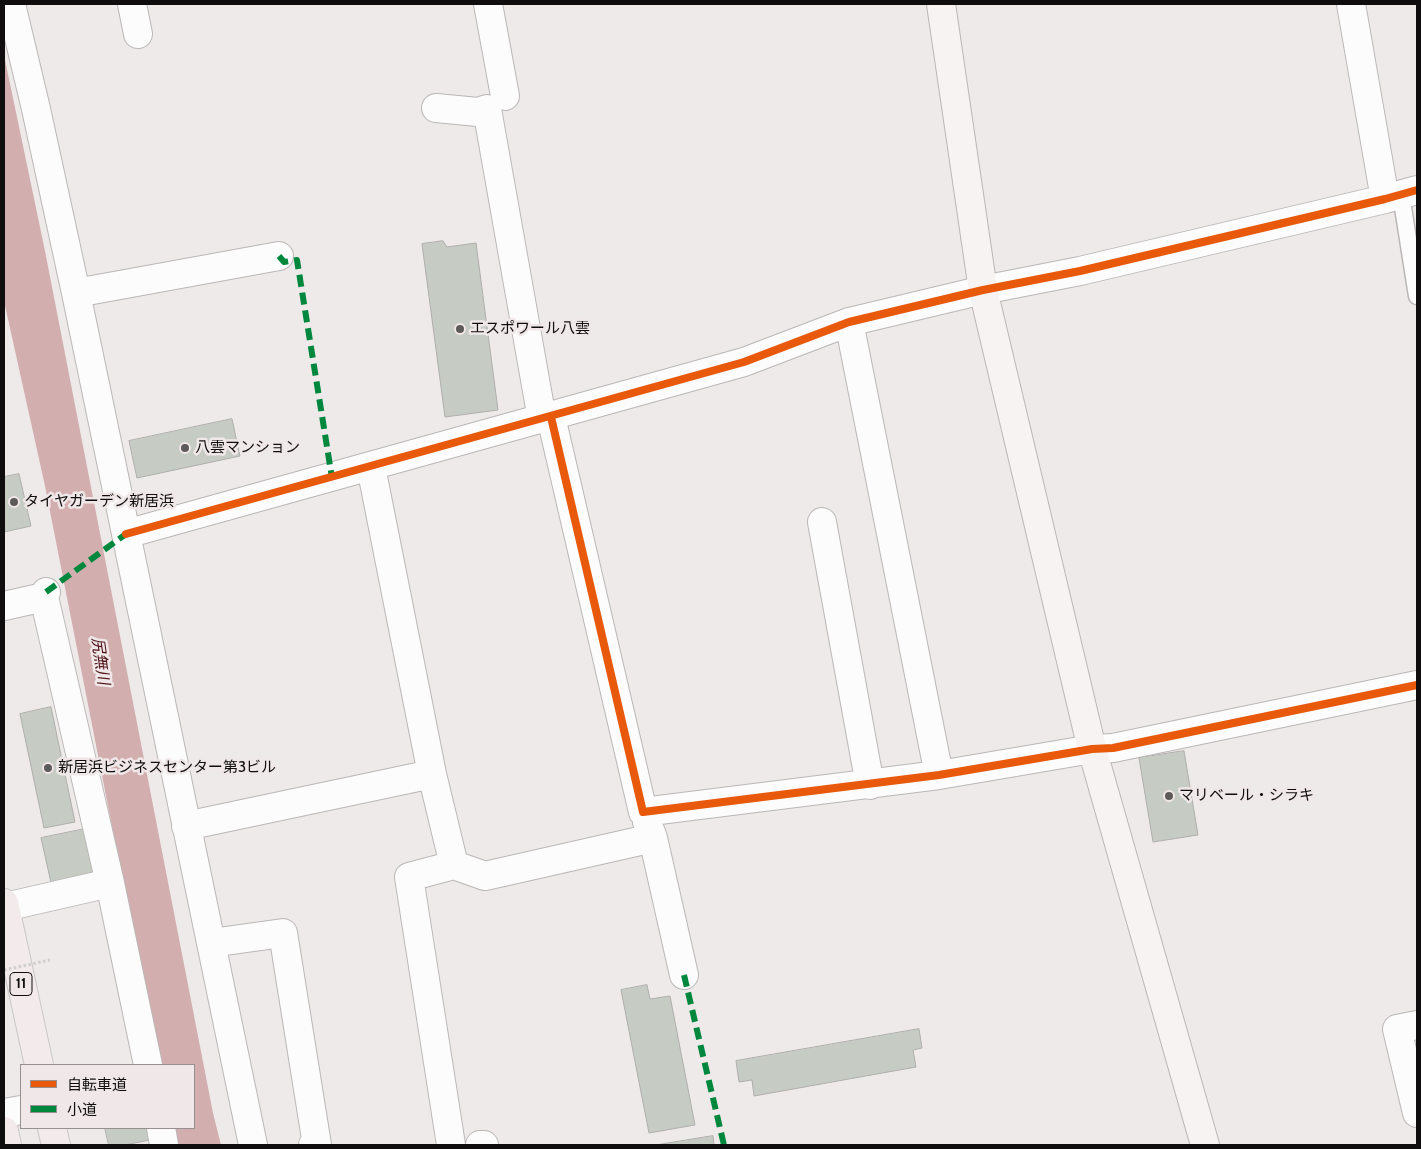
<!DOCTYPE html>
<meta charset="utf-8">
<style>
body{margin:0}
#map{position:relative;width:1421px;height:1149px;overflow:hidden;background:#eeeaea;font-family:Cabin,"Noto Sans JP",sans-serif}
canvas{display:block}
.frame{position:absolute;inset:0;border:5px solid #0f0d0d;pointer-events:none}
.legend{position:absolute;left:20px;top:1064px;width:175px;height:65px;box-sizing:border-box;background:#f0e8e8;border:1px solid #969090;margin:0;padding:6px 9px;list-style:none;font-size:15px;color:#0f0d0d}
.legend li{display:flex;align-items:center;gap:10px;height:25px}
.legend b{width:25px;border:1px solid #969090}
</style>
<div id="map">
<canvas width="1421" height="1149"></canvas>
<div class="frame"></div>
<ul class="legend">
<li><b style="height:6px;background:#e8590c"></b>自転車道</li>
<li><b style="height:6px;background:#00873e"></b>小道</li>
</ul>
</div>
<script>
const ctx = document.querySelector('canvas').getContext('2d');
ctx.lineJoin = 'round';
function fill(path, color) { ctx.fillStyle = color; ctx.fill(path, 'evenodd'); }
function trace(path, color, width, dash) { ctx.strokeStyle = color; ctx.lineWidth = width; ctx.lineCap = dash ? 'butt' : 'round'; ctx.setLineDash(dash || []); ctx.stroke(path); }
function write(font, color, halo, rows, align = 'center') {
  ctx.font = font + ' Cabin,"Noto Sans JP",sans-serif'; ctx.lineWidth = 5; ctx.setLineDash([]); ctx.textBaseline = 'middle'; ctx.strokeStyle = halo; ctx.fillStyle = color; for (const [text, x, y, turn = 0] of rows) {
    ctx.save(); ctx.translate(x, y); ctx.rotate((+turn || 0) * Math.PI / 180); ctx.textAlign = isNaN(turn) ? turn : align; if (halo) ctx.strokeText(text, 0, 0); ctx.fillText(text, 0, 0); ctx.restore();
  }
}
const water = new Path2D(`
 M4,55L45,251L213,1113L221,1145H177L174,1128H194V1065H159L45,486L4,301Z`);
const building = new Path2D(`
 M443,241L447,247L476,243L498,410L445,417L422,244Z
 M232,419L240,456L137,478L129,441Z
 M19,474L31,526L4,532V477Z
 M51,707L75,822L44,828L20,714Z
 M1184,751L1198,835L1153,842L1139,758Z
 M85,829L96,877L52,887L41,838Z
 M647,985L650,999L670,996L695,1125L649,1133L621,990Z
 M919,1029L922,1048L913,1050L916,1067L754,1096L752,1080L739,1082L736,1061Z
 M105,1128H152L154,1139L125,1145H109Z
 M713,1136L714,1145H656Z`);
const lane = new Path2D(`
 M1401,195L1417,296`);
const street = new Path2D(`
 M11,4L36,109L76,293L253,1145
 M132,4L138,34
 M488,4L505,96
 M1351,4L1385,199
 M436,108L478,112L487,109L542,419
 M76,293L279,256
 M849,322L939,775
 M551,417L643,812L939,775L1092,749L1113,748L1417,685
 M371,467L432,774L454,865L485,876L653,838
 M822,522L870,785
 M126,534L744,362L849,322L983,290L1080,271L1385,199L1417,190
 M44,597L110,883
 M4,606L44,597L46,592
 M647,822L653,838L684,975
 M186,826L432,774
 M5,907L110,883L148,1065
 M211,943L283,933L317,1145H313
 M1417,1025L1397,1029L1417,1113
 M4,1113L21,1110
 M161,1128L164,1145
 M451,1145L409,877L454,865
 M480,1145H484`);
const secondary = new Path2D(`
 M941,4L983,290L1092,749L1205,1145`);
const primary = new Path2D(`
 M4,903L39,1065
 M52,1128L56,1145
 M4,1131L7,1145`);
const pathBridge = new Path2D(`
 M4,970L50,960`);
const quiet = new Path2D(`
 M279,256L284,262L297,260L332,478
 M46,592L126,534
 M684,975L724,1145`);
const cycleway = new Path2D(`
 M551,417L643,812L939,775L1092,749L1113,748L1417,685
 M126,534L744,362L849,322L983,290L1080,271L1385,199L1417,190`);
const markers = [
 [460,329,5,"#5d5a5a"],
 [185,448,5,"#5d5a5a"],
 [14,502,5,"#5d5a5a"],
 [48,768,5,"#5d5a5a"],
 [1169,796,5,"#5d5a5a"]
];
const shields = [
 [21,984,22]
];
const shieldNames = [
 ["11",21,984]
];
const poiNames = [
 ["エスポワール八雲",470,329],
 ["八雲マンション",195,448],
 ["タイヤガーデン新居浜",24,502],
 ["新居浜ビジネスセンター第3ビル",58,768],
 ["マリベール・シラキ",1179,796]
];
const waterNames = [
 ["尻無川",100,661,82]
];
fill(water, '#d3aeae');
fill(building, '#c6cbc4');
trace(building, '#afaead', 1);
trace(lane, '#bbb7b7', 19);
trace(street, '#bbb7b7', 30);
trace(secondary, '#bbb7b7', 30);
trace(primary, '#c9c7c7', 30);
trace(lane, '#fcfcfc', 16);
trace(street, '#fcfcfc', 28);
trace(secondary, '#f7f3f3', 28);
trace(primary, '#f3ebeb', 28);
trace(pathBridge, '#cfcece', 3, [2.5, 2.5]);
trace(quiet, '#00873e', 6, [12, 6]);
trace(cycleway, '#e8590c', 8);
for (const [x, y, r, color] of markers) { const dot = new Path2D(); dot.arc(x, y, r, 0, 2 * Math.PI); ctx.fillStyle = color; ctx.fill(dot); trace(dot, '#f0e8e8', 2); }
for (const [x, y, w] of shields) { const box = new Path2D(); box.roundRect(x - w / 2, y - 11.5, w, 23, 4); ctx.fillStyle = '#f0e8e8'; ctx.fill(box); trace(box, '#0f0d0d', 1); }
write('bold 14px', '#0f0d0d', null, shieldNames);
write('15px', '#0f0d0d', '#f0e8e8', poiNames, 'left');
write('italic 16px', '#501318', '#f0e8e8', waterNames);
</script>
